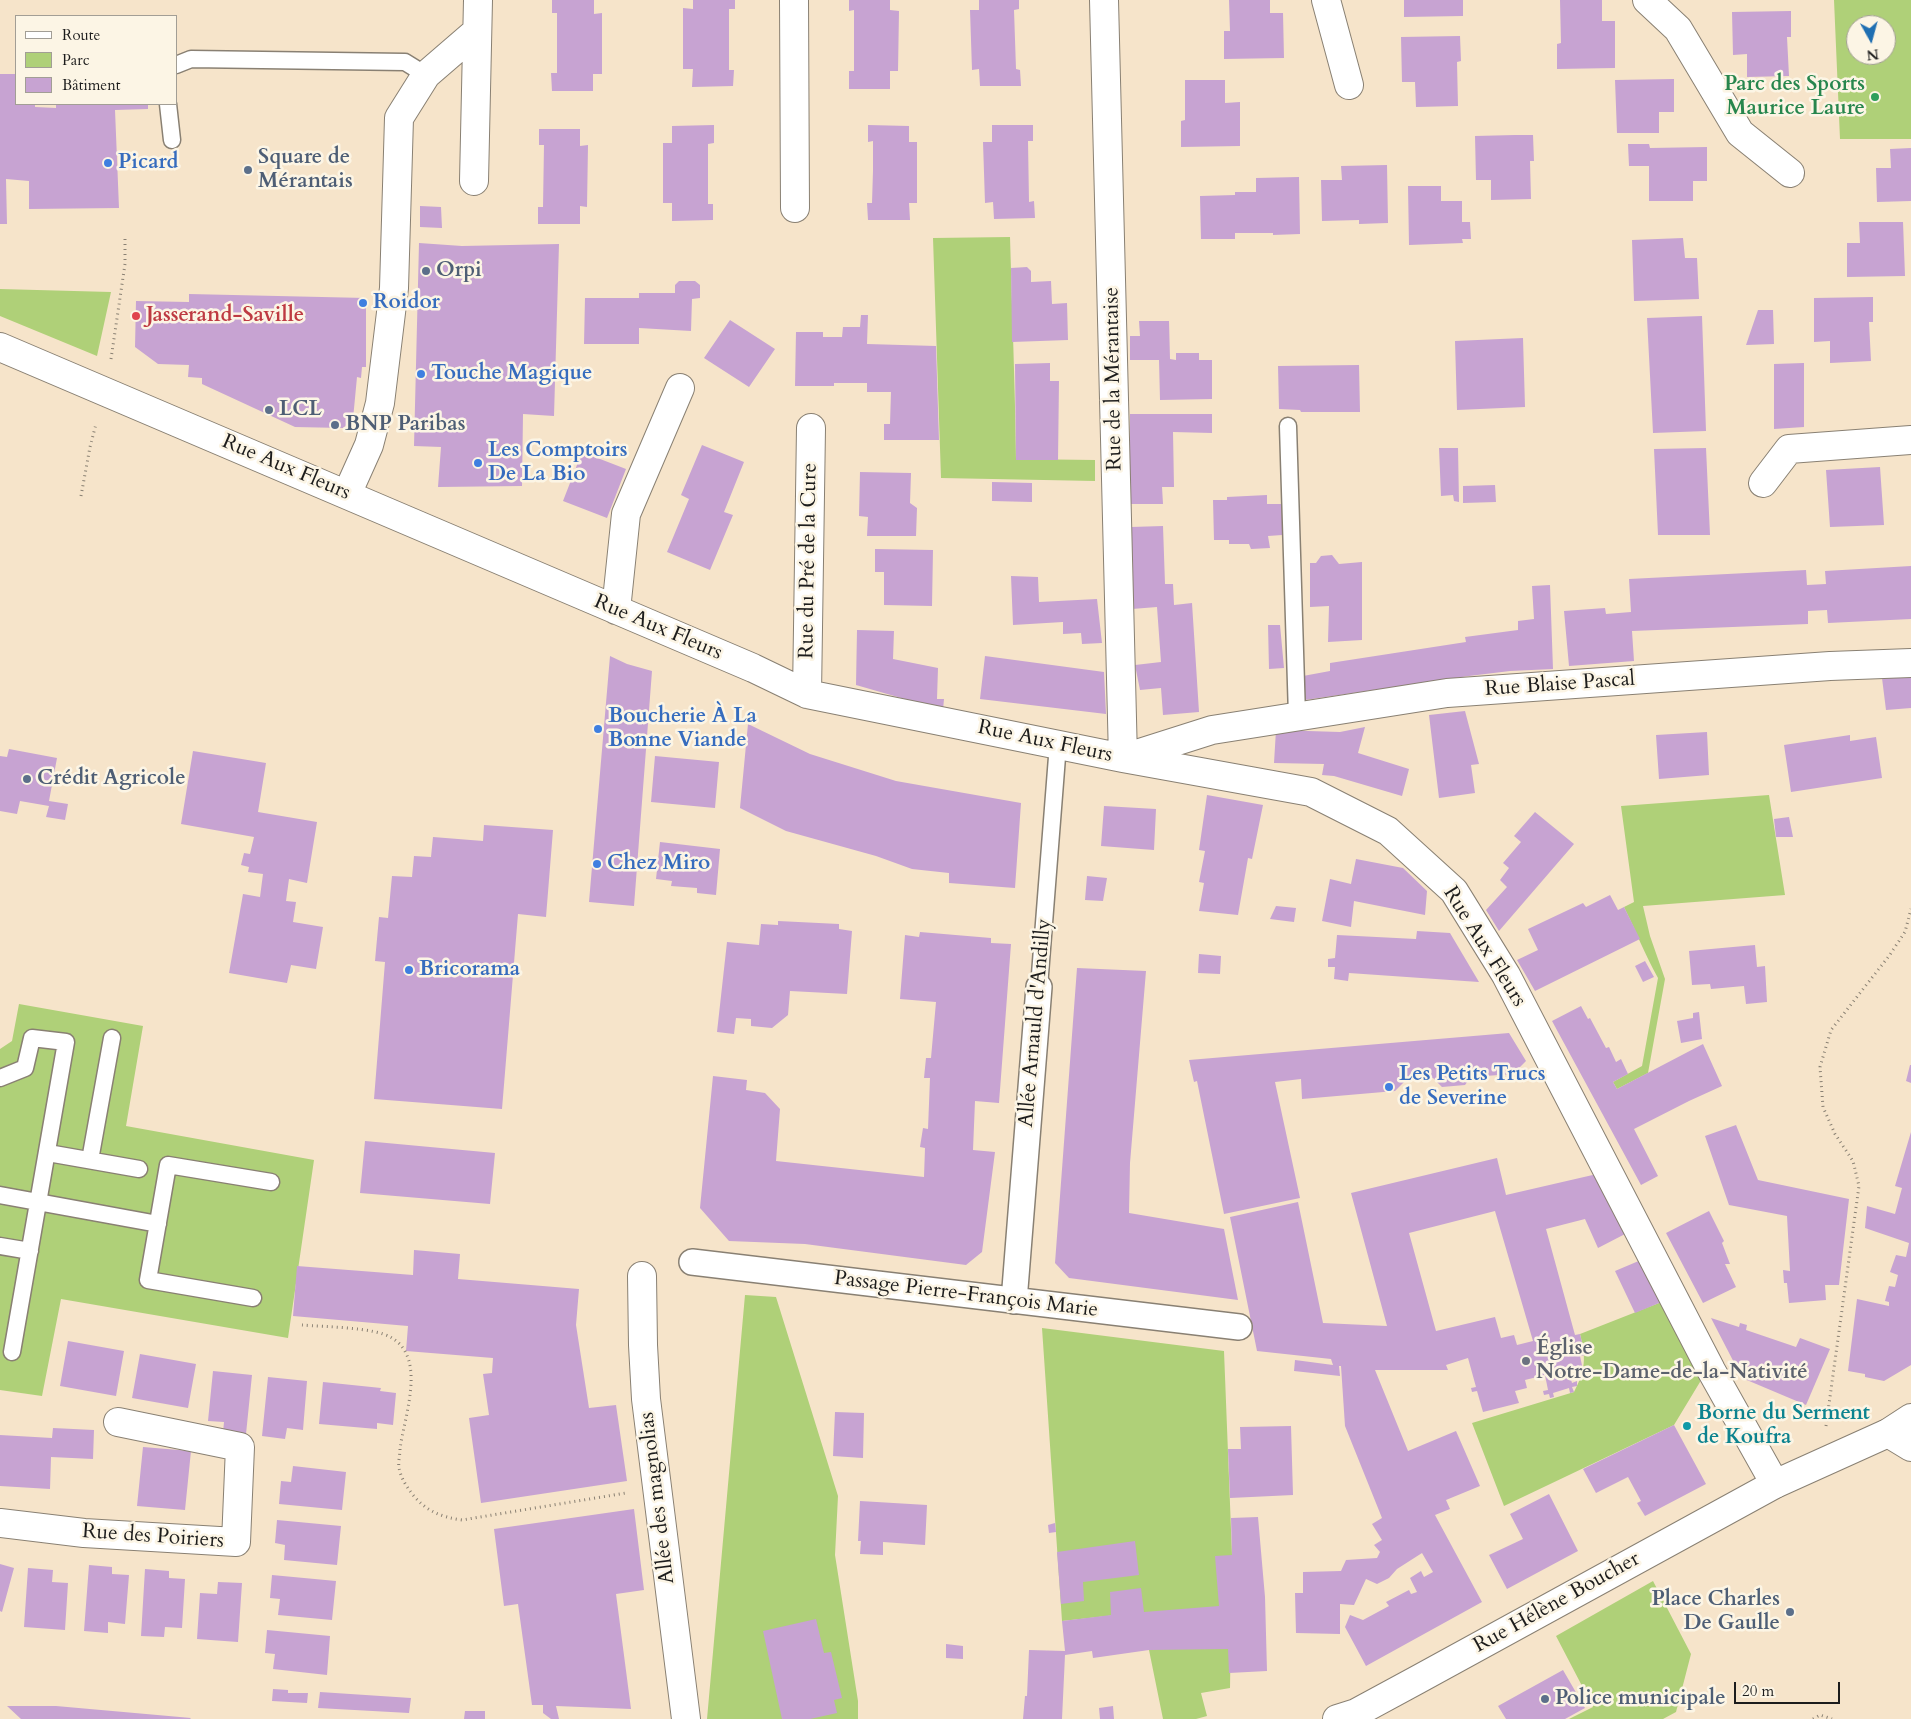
<!DOCTYPE html>
<meta charset="utf-8">
<style>
body{margin:0}
#map{position:relative;width:1911px;height:1719px;overflow:hidden;background:#f6e4ca;font-family:Cardo,serif}
canvas{display:block}
.legend{position:absolute;left:15px;top:15px;width:162px;height:90px;box-sizing:border-box;background:#fcf5e5;border:1px solid #a29e95;margin:0;padding:6px 9px;list-style:none;font-size:15px;color:#1c1c1c}
.legend li{display:flex;align-items:center;gap:10px;height:25px}
.legend b{width:25px;border:1px solid #a29e95}
.north{position:absolute;left:1846px;top:15px;width:50px;height:50px;box-sizing:border-box;background:#fcf5e5;border:1px solid #a29e95;border-radius:50%;rotate:173deg;font-size:14px;font-weight:700;line-height:20px;text-align:center;color:#1c1c1c}
.north::after{content:'';display:block;margin:auto;width:18px;height:22px;background:#1f6fb2;clip-path:polygon(50% 0,100% 100%,50% 72%,0 100%)}
.scale{position:absolute;left:1734px;top:1682px;width:106px;height:22px;box-sizing:border-box;border:2px solid #1c1c1c;border-top:0;padding-left:6px;font-size:15px;line-height:18px;white-space:nowrap;color:#1c1c1c;-webkit-text-stroke:4px #fcf5e5;paint-order:stroke}
</style>
<div id="map">
<canvas width="1911" height="1719"></canvas>
<ul class="legend">
<li><b style="height:6px;background:#fff"></b>Route</li>
<li><b style="height:14px;background:#afd078"></b>Parc</li>
<li><b style="height:14px;background:#c7a3d2"></b>Bâtiment</li>
</ul>
<div class="north">N</div>
<div class="scale">20 m</div>
</div>
<script>
const ctx = document.querySelector('canvas').getContext('2d');
ctx.lineJoin = 'round';
function fill(path, color) { ctx.fillStyle = color; ctx.fill(path, 'evenodd'); }
function trace(path, color, width, dash) { ctx.strokeStyle = color; ctx.lineWidth = width; ctx.lineCap = dash ? 'butt' : 'round'; ctx.setLineDash(dash || []); ctx.stroke(path); }
function write(font, color, halo, rows, align = 'center') {
  ctx.font = font + ' Cardo,serif'; ctx.lineWidth = 5; ctx.setLineDash([]); ctx.textBaseline = 'middle'; ctx.strokeStyle = halo; ctx.fillStyle = color; for (const [text, x, y, turn = 0] of rows) {
    ctx.save(); ctx.translate(x, y); ctx.rotate((+turn || 0) * Math.PI / 180); ctx.textAlign = isNaN(turn) ? turn : align; if (halo) ctx.strokeText(text, 0, 0); ctx.fillText(text, 0, 0); ctx.restore();
  }
}
const green = new Path2D(`
 M1834,0H1911V139H1840ZM1856,25H1886V55H1856Z
 M1010,237C1012,311 1015,385 1016,459L1095,460V481L941,478L933,238Z
 M0,289L111,292L97,356L0,316Z
 M1769,795L1785,895L1643,906L1650,936L1665,979L1648,1073L1617,1089L1613,1082L1642,1066L1658,978C1645,955 1636,931 1624,907L1634,902L1621,806Z
 M19,1004L143,1026L126,1126L314,1160L288,1338L61,1299L42,1396L0,1390V1049L12,1041Z
 M745,1295L776,1297L838,1496L835,1555L858,1701V1719H707Z
 M1664,1301L1699,1366L1700,1382L1674,1425L1504,1506L1472,1423L1574,1392C1586,1369 1586,1358 1580,1334Z
 M1042,1328L1224,1351L1232,1555L1230,1688L1201,1693L1207,1716L1196,1719H1163L1149,1650L1144,1612L1062,1621Z
 M1653,1581L1691,1654L1676,1712L1663,1719H1569L1593,1707L1556,1636Z`);
const building = new Path2D(`
 M552,0H594V14L602,13V74H593V91H552L551,73H557V13H552Z
 M693,0H735V9H729V70H734L733,86L692,87L693,69H683V8L693,9Z
 M849,0H890V10L899,11L898,71H890V89H849V71H854V10L849,11Z
 M979,0H1019V9L1014,10L1016,69L1020,70L1021,86H980L979,69L972,70L970,10H979Z
 M1229,0H1270V13H1283L1284,58L1224,59V31H1230Z
 M1404,0H1463V16L1404,17Z
 M1560,0H1602V21H1615V68L1557,69V44L1561,43Z
 M1791,11V37H1787L1789,76L1747,77V54L1733,55L1732,12Z
 M1460,36L1461,61L1457,62L1458,106L1416,107L1415,82H1402L1401,37Z
 M0,74H16V104H35V107L56,108V104H148V109L115,110L119,208L29,209V181L6,179L7,224H0Z
 M1674,79V112H1659V133H1617L1615,80Z
 M1185,80H1225V103L1240,102V146L1181,147V121L1185,120Z
 M714,125V143L708,144V204H713V220L672,221V203H663V143H672V126Z
 M868,125L909,126V142H917V203H909L910,220H868L867,203H872L873,171V141L868,142Z
 M992,125H1033V141H1028L1029,202L1034,201L1035,218L994,219L993,202L985,203L983,142H992Z
 M539,129H580V146L588,145L587,207L580,206V224H538V207H543L544,145H539Z
 M1515,135H1533L1534,161H1530L1531,199L1491,200V180H1476L1475,136Z
 M1628,144H1649L1650,148L1707,147V181H1693V201H1649V166H1629Z
 M1911,148V201L1877,202L1876,168H1891L1890,149Z
 M1387,165L1388,223L1359,224V220L1322,221L1321,180H1342L1341,166Z
 M1299,177L1300,234L1273,235V233H1235V239H1201L1200,196L1235,195V192H1256V178Z
 M1408,186H1441V201H1462V222H1470L1471,239H1462L1463,243L1409,245Z
 M420,206L441,207L442,228L420,227Z
 M1859,222H1903L1905,276L1847,277V243H1860Z
 M1683,238L1685,258H1697L1699,299L1634,301L1632,240Z
 M419,243L462,246L559,244L554,416L523,414L522,486L438,487L441,447L414,446Z
 M1027,267L1031,271V282L1051,281L1052,304L1067,303L1068,340L1012,342L1011,268Z
 M679,281H695L700,285V298L692,299L691,331L639,328V344H584L585,298H639V293H675V285Z
 M189,294L366,298V367H362L361,378L357,377L353,419L343,428L295,427L202,384V378L188,377L189,365L158,364L135,347L136,301L189,302Z
 M1873,297V322H1869L1871,361L1830,363V341L1814,342V298Z
 M1758,310H1773L1774,344L1746,345Z
 M861,315H868L867,344L936,346L939,440H884V424H890L891,392H867V383H834V386H795L796,332H823V337H842L843,327H860Z
 M1702,316L1706,431L1653,433L1647,318Z
 M730,320L775,349L749,387L704,358Z
 M1139,321H1169L1170,359L1176,360V353H1199V360H1212V399L1160,400L1159,360H1130V336H1140Z
 M1523,338L1525,407L1457,410L1455,341Z
 M1050,363V381H1059L1058,460H1016L1015,364Z
 M1804,363V427L1774,429V364Z
 M1359,365L1360,412H1301L1300,410L1279,409L1278,366Z
 M1130,414H1212V433L1173,432L1174,487H1162L1163,504H1130Z
 M702,445L744,462L724,512L733,515L710,570L667,552L689,499L681,495Z
 M1439,448H1458L1459,502L1454,501L1453,495L1441,496Z
 M1706,448L1710,535H1658L1654,449Z
 M582,452L626,469L607,518L563,501Z
 M1880,467L1884,525L1830,527L1826,470Z
 M860,472L911,473L910,503L917,508L916,536H867L868,517L859,516Z
 M992,482L1032,483V502L992,501Z
 M1495,485L1496,502L1463,503V486Z
 M1267,495V504H1282V535L1268,536L1270,548L1251,549L1249,544H1229V540H1214L1213,500H1227V497Z
 M1163,526L1165,584H1173L1174,605L1192,603L1199,712L1163,715L1161,688L1140,690L1135,665L1161,662L1157,607L1132,609L1131,527Z
 M875,549L933,550L932,606L884,605V572H875Z
 M1332,555L1339,564L1362,562V640L1328,642L1329,606L1310,607V563H1316L1321,556Z
 M1911,566V619L1828,623L1827,610L1808,611V624L1632,631L1634,661L1569,666L1564,611L1605,608L1606,614L1631,612L1629,579L1806,570L1807,585L1826,584L1825,571Z
 M1011,576L1038,577L1039,602L1097,599L1102,643L1082,644L1081,633L1063,634V622L1013,625Z
 M1550,585L1553,669L1510,671L1469,676L1305,700L1303,676L1330,671V663L1466,642L1465,637L1518,630V621L1534,619L1532,586Z
 M1268,625H1280L1284,668L1269,669Z
 M857,630L894,631L893,659L938,668L937,699H944L943,710L856,685Z
 M610,656L627,664L652,671L634,906L589,902Z
 M985,656L1104,672L1106,714L980,699Z
 M1911,676V708L1886,710L1882,678Z
 M1465,711L1479,764L1471,765L1475,793L1439,798L1429,715Z
 M748,724L810,754L896,781L1021,803L1015,888L949,883V873L912,869L876,856L786,831L740,808Z
 M1365,727L1358,753L1409,769L1402,796L1334,776L1322,775L1324,764L1274,763L1276,730L1340,732Z
 M1707,732L1709,775L1659,779L1656,735Z
 M1850,735V741L1876,737L1882,778L1791,792L1784,745Z
 M9,749L57,758L49,801L68,804L65,820L46,817L49,806L20,801L17,814L0,811V756L7,757Z
 M193,751L266,763L258,812L317,822L307,883L289,879L286,901L296,902L293,922L323,927L316,969L291,965L287,983L229,973L243,894L260,897L263,874L248,872L249,867L241,865L244,853L250,854L254,837L181,824Z
 M655,756L719,762L715,808L651,802Z
 M1207,795L1263,805L1252,859L1248,858L1238,915L1199,911L1204,883L1199,882L1205,851L1199,850Z
 M1104,806L1156,809L1154,850L1101,846Z
 M1535,812L1574,844L1499,931L1486,910L1507,887L1500,880L1509,868L1503,863L1521,842L1514,836Z
 M1789,817L1793,837H1776L1774,819Z
 M484,825L553,830L546,917L518,914L502,1109L374,1099L385,962L375,961L379,917L388,918L392,876L412,877L414,856L431,857L433,837L483,841Z
 M660,842L720,849L716,895L697,893V888L671,886L672,881L656,879Z
 M1356,859L1403,868L1427,891L1425,915L1354,901L1351,927L1322,921L1330,879L1351,884Z
 M1087,876L1107,878L1103,901L1085,900Z
 M1610,895L1618,910L1624,907L1640,939L1535,991L1517,960L1538,950L1528,929L1583,903L1586,907Z
 M1276,906L1296,908L1294,922L1270,919Z
 M778,921L839,924V929L852,931L847,994L790,991L788,1015L772,1028L751,1026V1019L736,1018L734,1034L717,1032L727,942L759,945L761,924L778,925Z
 M1417,931L1450,933L1479,982L1349,973L1348,981L1334,979L1335,967H1328V959L1335,958L1337,935L1416,939Z
 M920,932L991,938V943L1011,944L999,1103L975,1101L973,1150L995,1152L982,1252L966,1265L805,1244L729,1241L700,1208L713,1076L747,1080L746,1090L765,1093L780,1109L776,1161L924,1177L925,1148L920,1147L923,1128L928,1129L930,1078H924L926,1058H931L936,1002L900,999L905,935L919,937Z
 M1755,945L1757,967L1765,966L1767,1002L1746,1004L1744,986L1711,989L1710,984L1692,985L1689,951Z
 M1199,954L1221,956L1220,974L1198,973Z
 M1645,961L1654,977L1643,982L1635,966Z
 M1077,968L1146,971L1130,1163L1129,1213L1224,1229L1238,1300L1069,1278L1055,1263Z
 M1581,1006L1588,1019L1590,1018L1606,1048L1609,1047L1616,1062L1621,1059L1628,1074L1613,1082L1617,1089L1703,1044L1722,1086L1689,1101L1634,1129L1658,1176L1641,1185L1552,1021Z
 M1699,1012L1702,1039L1681,1043L1677,1021L1693,1018V1013Z
 M1509,1033L1526,1061L1513,1074L1471,1077L1465,1085L1442,1087L1433,1078L1405,1081L1395,1091L1302,1099L1301,1079L1275,1082L1300,1198L1224,1214L1197,1081L1194,1082L1189,1060Z
 M1910,1065H1911V1083L1906,1081Z
 M1736,1125L1758,1180L1849,1199L1839,1285H1825L1826,1300L1789,1303L1787,1283H1784L1783,1270L1790,1271L1787,1216L1729,1205L1705,1136Z
 M1911,1132V1365L1884,1381L1865,1377V1374L1848,1371L1857,1299L1889,1306V1302L1885,1301L1889,1286L1895,1287L1898,1275L1890,1272L1896,1255L1906,1257L1909,1243L1865,1228L1867,1206L1895,1214L1902,1188L1895,1186Z
 M365,1141L495,1153L490,1204L360,1193Z
 M1497,1158L1506,1195L1597,1174L1627,1233L1598,1248L1585,1219L1546,1229L1575,1335L1580,1334L1585,1355L1580,1356L1583,1370L1578,1372L1576,1366L1568,1369L1572,1383L1577,1381V1386L1572,1387L1574,1392L1570,1393L1569,1388L1553,1393L1554,1397L1550,1398L1549,1394L1544,1395L1543,1391L1548,1390L1545,1375L1525,1380L1527,1388L1515,1391L1519,1403L1483,1412L1477,1391L1472,1392L1471,1388L1476,1387L1468,1358L1446,1365L1448,1370H1375L1408,1451L1456,1431L1480,1486L1446,1500L1450,1509L1435,1515L1482,1602L1366,1666L1345,1627L1350,1615L1363,1620L1389,1606L1386,1602L1409,1590L1411,1594L1417,1592L1410,1578L1421,1571L1424,1577L1433,1572L1422,1553L1397,1569L1389,1578L1377,1584L1366,1579L1354,1605L1340,1604V1634L1296,1633L1295,1593H1303V1572L1341,1571L1346,1560L1377,1558L1380,1552L1374,1545L1382,1540L1372,1524L1382,1518L1345,1426L1341,1366H1339L1340,1376L1294,1371L1295,1360L1333,1365L1331,1359L1257,1351L1230,1217L1298,1202L1323,1323L1387,1326L1351,1193ZM1495,1211L1533,1341L1517,1345L1514,1335L1501,1338L1495,1317L1436,1331L1409,1233Z
 M1709,1211L1724,1241L1722,1243L1730,1264H1725L1736,1287L1703,1303L1666,1233Z
 M414,1250L460,1254L458,1279L579,1289L576,1325L589,1408L616,1405L627,1481L481,1503L469,1418L489,1415L483,1374L492,1373L493,1358L406,1351L408,1326L293,1316L297,1266L413,1275Z
 M1641,1260L1664,1301L1635,1313L1615,1271Z
 M1711,1318L1739,1327L1740,1323L1747,1325L1746,1330L1796,1347L1800,1338L1830,1349L1806,1405L1742,1378Z
 M68,1341L124,1351L116,1396L60,1386Z
 M140,1354L196,1364L188,1408L132,1398Z
 M213,1371L252,1375L246,1434L223,1433L224,1422L208,1421Z
 M268,1377L307,1381L303,1430L287,1428L285,1439L262,1436Z
 M323,1382L381,1388L380,1391L396,1393L393,1425L377,1423V1429L319,1424Z
 M835,1412L864,1413L863,1458L833,1456Z
 M1674,1425L1706,1484L1645,1516L1637,1503L1641,1501L1628,1477L1596,1493L1583,1469Z
 M1291,1426L1293,1495L1230,1498L1228,1449H1241L1240,1427Z
 M53,1428L94,1430L93,1459L51,1457L50,1489L0,1486V1435L52,1438Z
 M143,1447L191,1451L185,1510L137,1506Z
 M293,1466L346,1472L342,1510L279,1504L281,1481L291,1482Z
 M1549,1494L1578,1551L1507,1589L1489,1555L1523,1539L1510,1514Z
 M860,1501L927,1505L925,1545L883,1542V1555L860,1554L861,1541H858Z
 M634,1509L644,1590L616,1594L631,1709L556,1706L559,1719H551L543,1713V1705H532L518,1604L504,1606L494,1529Z
 M1258,1517L1265,1597L1267,1671L1229,1673L1228,1649L1149,1650L1093,1658L1092,1651L1065,1655L1062,1719H1023L1025,1696H1027L1029,1650L1065,1651L1062,1621L1111,1615L1110,1592L1141,1588L1144,1612L1219,1606L1215,1556L1232,1555L1231,1518Z
 M277,1520L341,1526L337,1565L284,1560L285,1545L275,1543Z
 M1055,1523L1056,1532L1049,1533L1048,1525Z
 M1135,1541L1139,1575L1083,1582L1084,1601L1061,1604L1057,1552Z
 M0,1564L14,1568L2,1612L0,1611Z
 M89,1565L112,1567V1574L129,1575L125,1624L108,1622V1633L84,1631Z
 M28,1568L53,1570L52,1582L68,1583L65,1630L24,1627Z
 M145,1569L169,1571V1578L185,1579L182,1628L165,1627L164,1637L141,1636Z
 M272,1575L336,1581L332,1620L278,1615L280,1599L270,1598Z
 M218,1582L242,1583L238,1642L197,1639L200,1593L217,1594Z
 M816,1619L824,1653L831,1652L842,1698L834,1700L837,1713L810,1719H782L763,1631Z
 M267,1630L330,1636L327,1675L273,1669L275,1654L265,1653Z
 M946,1644L963,1646V1659L946,1658Z
 M1563,1670L1585,1708L1565,1719H1506L1498,1706Z
 M273,1689L288,1690V1693H308L307,1703L272,1701Z
 M320,1692L411,1698L409,1713L318,1708Z
 M7,1706H56L191,1718L190,1719H21Z
 M1113,1706L1114,1719H1100L1099,1708Z
 M465,1711H485V1719H464Z`);
const path = new Path2D(`
 M111,359L125,264V239
 M81,496L90,447L96,424
 M302,1325C325,1327 375,1327 392,1338C427,1359 404,1417 400,1449C400,1455 398,1462 399,1468C401,1478 406,1486 413,1495C426,1511 441,1517 462,1520L626,1493
 M1826,1426L1859,1186L1853,1161L1835,1134L1823,1107L1820,1067L1831,1030L1889,956L1905,932L1911,909
 M1813,1719L1820,1715L1832,1719`);
const service = new Path2D(`
 M176,65L191,59L405,62L426,75
 M168,104L172,140
 M1288,426L1297,716
 M1039,987L1058,744
 M0,1078L25,1068L32,1038L66,1042L12,1352
 M48,1153L139,1169
 M90,1160L112,1038
 M0,1195L158,1224
 M0,1246L30,1251
 M253,1298L148,1280L168,1165L271,1182`);
const pedestrian = new Path2D(`
 M692,1262L1239,1327
 M1014,1301L1039,987`);
const minor = new Path2D(`
 M794,0L795,208
 M1104,0L1123,758
 M1326,0L1349,85
 M1647,0L1678,29L1740,133L1790,173
 M474,181L478,0
 M0,347L753,668L807,694L1123,758L1311,792L1388,831L1454,891L1506,975L1711,1370L1775,1484
 M1763,483L1789,449L1911,440
 M347,494L369,445L380,403L394,288L399,118L426,75L477,31
 M616,610L626,514L680,388
 M807,694L811,428
 M1127,757L1212,730L1447,693L1830,666L1911,663
 M642,1276L643,1345L646,1399L686,1719
 M1888,1433L1911,1447
 M0,1523L84,1533L236,1542L240,1447L118,1422`);
const tertiary = new Path2D(`
 M1337,1719L1356,1713L1417,1680L1775,1484L1888,1433L1911,1418`);
const markers = [
 [1875,97,5,"#2e9e5b"],
 [108,163,5,"#3f7fe0"],
 [248,170,5,"#5c6f8a"],
 [426,271,5,"#5c6f8a"],
 [363,303,5,"#3f7fe0"],
 [136,316,5,"#e0444e"],
 [421,374,5,"#3f7fe0"],
 [269,410,5,"#5c6f8a"],
 [335,425,5,"#5c6f8a"],
 [478,463,5,"#3f7fe0"],
 [598,729,5,"#3f7fe0"],
 [27,779,5,"#5c6f8a"],
 [597,864,5,"#3f7fe0"],
 [409,970,5,"#3f7fe0"],
 [1389,1087,5,"#3f7fe0"],
 [1526,1361,5,"#6b7280"],
 [1687,1426,5,"#0f9aa8"],
 [1790,1612,5,"#5c6f8a"],
 [1545,1699,5,"#5c6f8a"]
];
const leisureNames = [
 ["Parc des Sports",1865,85],
 ["Maurice Laure",1865,109]
];
const serviceNames = [
 ["Square de",258,158],
 ["Mérantais",258,182],
 ["Orpi",436,271],
 ["LCL",279,410],
 ["BNP Paribas",345,425],
 ["Crédit Agricole",37,779],
 ["Place Charles",1780,1600,"right"],
 ["De Gaulle",1780,1624,"right"],
 ["Police municipale",1555,1699]
];
const shopNames = [
 ["Picard",118,163],
 ["Roidor",373,303],
 ["Touche Magique",431,374],
 ["Les Comptoirs",488,451],
 ["De La Bio",488,475],
 ["Boucherie À La",608,717],
 ["Bonne Viande",608,741],
 ["Chez Miro",607,864],
 ["Bricorama",419,970],
 ["Les Petits Trucs",1399,1075],
 ["de Severine",1399,1099]
];
const healthNames = [
 ["Jasserand-Saville",146,316]
];
const streetNames = [
 ["Rue de la Mérantaise",1114,379,-91],
 ["Rue Aux Fleurs",286,468,23],
 ["Rue du Pré de la Cure",809,561,-89],
 ["Rue Aux Fleurs",658,628,23],
 ["Rue Blaise Pascal",1560,685,-4],
 ["Rue Aux Fleurs",1045,742,12],
 ["Rue Aux Fleurs",1484,947,58],
 ["Allée Arnauld d'Andilly",1036,1023,-85],
 ["Passage Pierre-François Marie",966,1295,7],
 ["Allée des magnolias",658,1498,-97],
 ["Rue des Poiriers",153,1537,4],
 ["Rue Hélène Boucher",1557,1603,-29]
];
const worshipNames = [
 ["Église",1536,1349],
 ["Notre-Dame-de-la-Nativité",1536,1373]
];
const cultureNames = [
 ["Borne du Serment",1697,1414],
 ["de Koufra",1697,1438]
];
fill(green, '#afd078');
fill(building, '#c7a3d2');
trace(service, '#898073', 19);
trace(pedestrian, '#898073', 28);
trace(minor, '#898073', 30);
trace(tertiary, '#898073', 30);
trace(path, '#898073', 3, [1, 4]);
trace(service, '#fff', 16);
trace(pedestrian, '#fff', 25);
trace(minor, '#fff', 28);
trace(tertiary, '#fff', 28);
for (const [x, y, r, color] of markers) { const dot = new Path2D(); dot.arc(x, y, r, 0, 2 * Math.PI); ctx.fillStyle = color; ctx.fill(dot); trace(dot, '#fcf5e5', 2); }
write('bold 21px', '#27864d', '#fcf5e5', leisureNames, 'right');
write('bold 21px', '#4e5e75', '#fcf5e5', serviceNames, 'left');
write('bold 21px', '#366cbe', '#fcf5e5', shopNames, 'left');
write('bold 21px', '#be3a42', '#fcf5e5', healthNames, 'left');
write('21px', '#1c1c1c', '#fcf5e5', streetNames);
write('bold 21px', '#5b616d', '#fcf5e5', worshipNames, 'left');
write('bold 21px', '#0d838f', '#fcf5e5', cultureNames, 'left');
</script>
